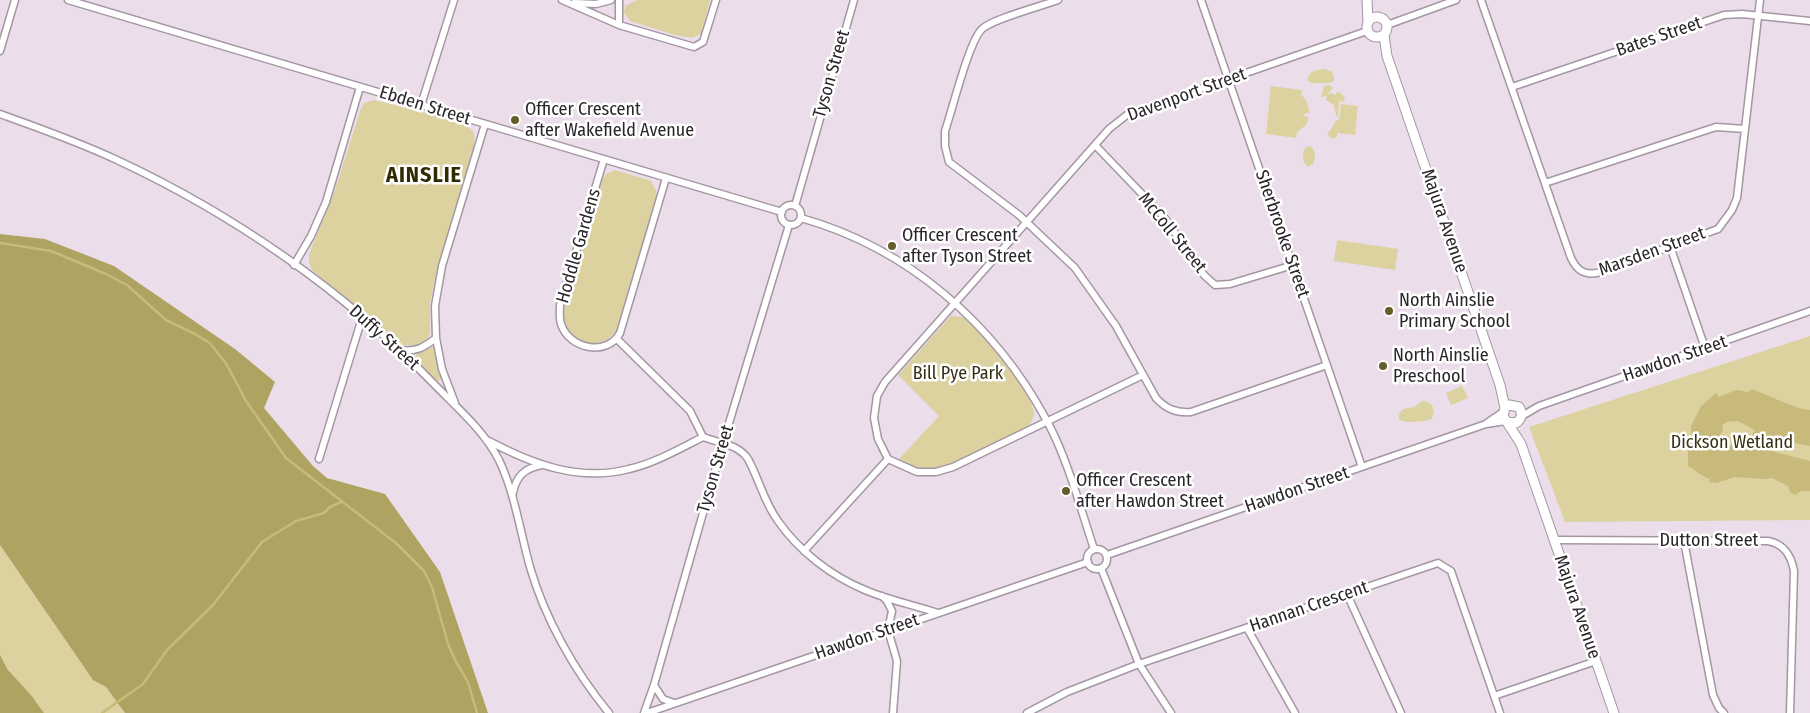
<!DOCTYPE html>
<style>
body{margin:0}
canvas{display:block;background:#ecddeb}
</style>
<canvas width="1810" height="713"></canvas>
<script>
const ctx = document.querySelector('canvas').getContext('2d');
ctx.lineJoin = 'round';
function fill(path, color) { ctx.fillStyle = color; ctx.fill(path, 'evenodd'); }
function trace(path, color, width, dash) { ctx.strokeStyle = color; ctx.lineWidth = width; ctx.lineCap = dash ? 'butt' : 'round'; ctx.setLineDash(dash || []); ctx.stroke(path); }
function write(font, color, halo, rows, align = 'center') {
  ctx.font = font + ' "Fira Sans Condensed",sans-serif'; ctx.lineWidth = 5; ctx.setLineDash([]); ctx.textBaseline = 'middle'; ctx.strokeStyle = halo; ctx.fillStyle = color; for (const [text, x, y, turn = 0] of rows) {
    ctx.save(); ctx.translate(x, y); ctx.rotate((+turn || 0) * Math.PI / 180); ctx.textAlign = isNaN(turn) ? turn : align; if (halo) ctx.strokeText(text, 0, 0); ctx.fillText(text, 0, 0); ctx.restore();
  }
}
const green = new Path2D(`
 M637,0H710L701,34L692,38L675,35L630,21L624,13L625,6Z
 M1324,69L1332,72L1334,76V80L1331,83H1312L1307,80C1309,71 1316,70 1324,69Z
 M1329,85L1333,88L1327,95L1331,93L1336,95V93L1339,92L1345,97L1343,102L1339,101L1338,117L1336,116L1334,105L1326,100L1327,96L1321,97L1324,86Z
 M1271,86L1302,90L1301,95C1307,99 1309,106 1309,113H1305L1304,116L1309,117L1306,125L1297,132L1296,138L1266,134Z
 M374,100C390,104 464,121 472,130C475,134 475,140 474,145L437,271L430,302V333L428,338L425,342L416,346L403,345L312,270L309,262V254L335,190L360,111L364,103Z
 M1341,104L1358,106L1355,135L1337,133V137L1332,139L1327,134L1332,128L1336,120H1339Z
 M1310,146C1316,151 1316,157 1313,164L1308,167C1302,162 1301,153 1306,147Z
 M615,170L651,181L656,191L657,197L616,331C595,357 559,340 564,308L602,180L606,174Z
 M1337,240L1398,249L1395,270L1334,261Z
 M951,316L964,317C979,329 1037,397 1034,415C1033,420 1030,425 1026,428C1018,433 1007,437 998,441C980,450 955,467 935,469C922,470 911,466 899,459L939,416L898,375L946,321Z
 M1810,336V520L1565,522L1529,427Z
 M433,347L441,376V380L439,381L434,379L414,358L418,353Z
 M1462,386L1468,398L1451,405L1446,393Z
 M1422,401H1426L1432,405L1434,411L1432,419C1424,422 1405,424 1399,419V414L1403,409L1414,407Z
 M0,545L93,680L106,687L125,713H44L31,695L8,670L0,655Z`);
const forest = new Path2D(`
 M0,234L45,239L114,266L235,349L275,382L264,408L313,466L327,478L385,494L440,572L488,713H125L106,687L93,680L0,545Z
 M0,655L8,670L31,695L44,713H0Z`);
const water = new Path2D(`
 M1752,389C1763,393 1801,411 1810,410V446L1764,437L1760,441V448L1810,461V491H1801L1795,495L1790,492L1788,486L1772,478L1765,479L1735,477L1716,483L1709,482L1710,479C1701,476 1695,470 1688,466V440L1692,439L1691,426L1701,406L1716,393L1719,397L1736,390L1748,392ZM1738,421L1755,430L1745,449C1735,446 1725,446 1720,435L1723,431L1722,425L1727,422Z`);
const stream = new Path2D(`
 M0,243L51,251L106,274L127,285L166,320L193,333L210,343L227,365L246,401L286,458L397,544L424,571L432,587L448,644L455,660L468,682L477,713
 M102,713L143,684L167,650L213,605L262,542L296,521L324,513L330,507L341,502`);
const street = new Path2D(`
 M68,0L782,212
 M562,0L619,25L694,47L703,42L716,0
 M1058,0C1042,6 992,19 982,29C969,41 952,111 945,131V146L949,162L1019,215L1075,268L1116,326L1156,398C1166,409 1176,413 1191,412L1327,365
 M1201,0L1362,467
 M1481,0L1571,258C1577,270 1583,275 1597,273L1718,229L1732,210L1737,198L1760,0
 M574,3L596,4L611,0
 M619,25V0
 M1387,25L1456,0
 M0,51L15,0
 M1512,87L1724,15L1742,14L1810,21
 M421,105L454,0
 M0,114C39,128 79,142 117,160C233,214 343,290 432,382C455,406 483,429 499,460C515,494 520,531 530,567C545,619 575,672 609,713
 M1095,145L1164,217L1204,275L1215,285L1230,284L1293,265
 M604,159L560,305C560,311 559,318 561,324C569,349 607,357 620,333L666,178
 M1545,183L1716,127L1745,129
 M781 215a10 10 0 1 1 20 0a10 10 0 1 1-20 0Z
 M795,206L854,0
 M801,218C908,248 995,324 1047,421C1068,460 1080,507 1094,549
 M1670,246L1705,348
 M294,265L311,236L326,202L360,87
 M617,339L690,411L703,437
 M401,350C416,352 423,348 436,338
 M1143,375L953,467L936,472H917L888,459L878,439L874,418L877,396L885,382L1109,129L1128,114L1367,31
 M455,403L442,369L436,338L435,306L442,266L485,124
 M1522,416L1539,406L1810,311
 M1487,423L1503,412
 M489,441C532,464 579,482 629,469C655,463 679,449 703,437C719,443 738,444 748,459C759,479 764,502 778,521C799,551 831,576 865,590C888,600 914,605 938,613
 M319,459L362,318
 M513,493C516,476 525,468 542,465
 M1554,540L1768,541C1784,544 1791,555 1794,571L1790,713
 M1684,541L1713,695L1719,708L1724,713
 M1087 559a10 10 0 1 1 20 0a10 10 0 1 1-20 0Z
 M804,551L888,459
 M1107,555L1486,424L1506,421
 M1101,568L1139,664L1171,713
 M1347,594L1401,713
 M882,596L887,601L892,611L888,630L897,661L893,713
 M1247,628L1295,713
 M654,685L663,699L674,703
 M1494,696L1596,661
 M644,713L654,685L723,443L789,225
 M647,713L1088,562
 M1027,713L1067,692L1139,664L1438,563L1451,571L1500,713`);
const secondary = new Path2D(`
 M1367,0L1368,22
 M1367 27a10 10 0 1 1 20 0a10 10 0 1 1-20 0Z
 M1384,35L1387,56L1500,385L1505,408
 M1507,422L1516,423C1522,419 1523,413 1519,407L1509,405L1505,408L1503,416L1521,444L1614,713`);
const markers = [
 [515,120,5,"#665c29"],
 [892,246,5,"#665c29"],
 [1389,311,5,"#665c29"],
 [1383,366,5,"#665c29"],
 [1066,491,5,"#665c29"]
];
const streetNames = [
 ["Bates Street",1659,37,-19],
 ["Tyson Street",832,74,-74],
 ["Davenport Street",1187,95,-20],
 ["Ebden Street",425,106,17],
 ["Majura Avenue",1444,221,71],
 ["McColl Street",1172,233,51],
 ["Sherbrooke Street",1282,234,71],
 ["Hoddle Gardens",579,246,-74],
 ["Marsden Street",1652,252,-20],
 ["Duffy Street",384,338,42],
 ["Hawdon Street",1675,359,-19],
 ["Tyson Street",716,469,-74],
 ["Hawdon Street",1297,490,-19],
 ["Dutton Street",1709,541],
 ["Hannan Crescent",1309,607,-19],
 ["Majura Avenue",1577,607,71],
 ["Hawdon Street",867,637,-19]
];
const poiNames = [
 ["Officer Crescent",525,110],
 ["after Wakefield Avenue",525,131],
 ["Officer Crescent",902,236],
 ["after Tyson Street",902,257],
 ["North Ainslie",1399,301],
 ["Primary School",1399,322],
 ["North Ainslie",1393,356],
 ["Preschool",1393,377],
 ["Officer Crescent",1076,481],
 ["after Hawdon Street",1076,502]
];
const parkNames = [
 ["Bill Pye Park",958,374],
 ["Dickson Wetland",1732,443]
];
const districtNames = [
 ["AINSLIE",424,176]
];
fill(green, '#dcd29f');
fill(forest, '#afa362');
fill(water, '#c7ba7a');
trace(stream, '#c7ba7a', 2.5);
trace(street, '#a496a3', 9);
trace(secondary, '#a496a3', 11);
trace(street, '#fff', 6);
trace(secondary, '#fff', 9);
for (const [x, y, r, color] of markers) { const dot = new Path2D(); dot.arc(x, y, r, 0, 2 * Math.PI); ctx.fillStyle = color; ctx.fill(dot); trace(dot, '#fff', 2); }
write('18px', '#2a252a', '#fff', streetNames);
write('18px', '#2a252a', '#fff', poiNames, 'left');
write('18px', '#363013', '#fff', parkNames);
ctx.letterSpacing = '1px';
write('bold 22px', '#332b00', '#fff', districtNames);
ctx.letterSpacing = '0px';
</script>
